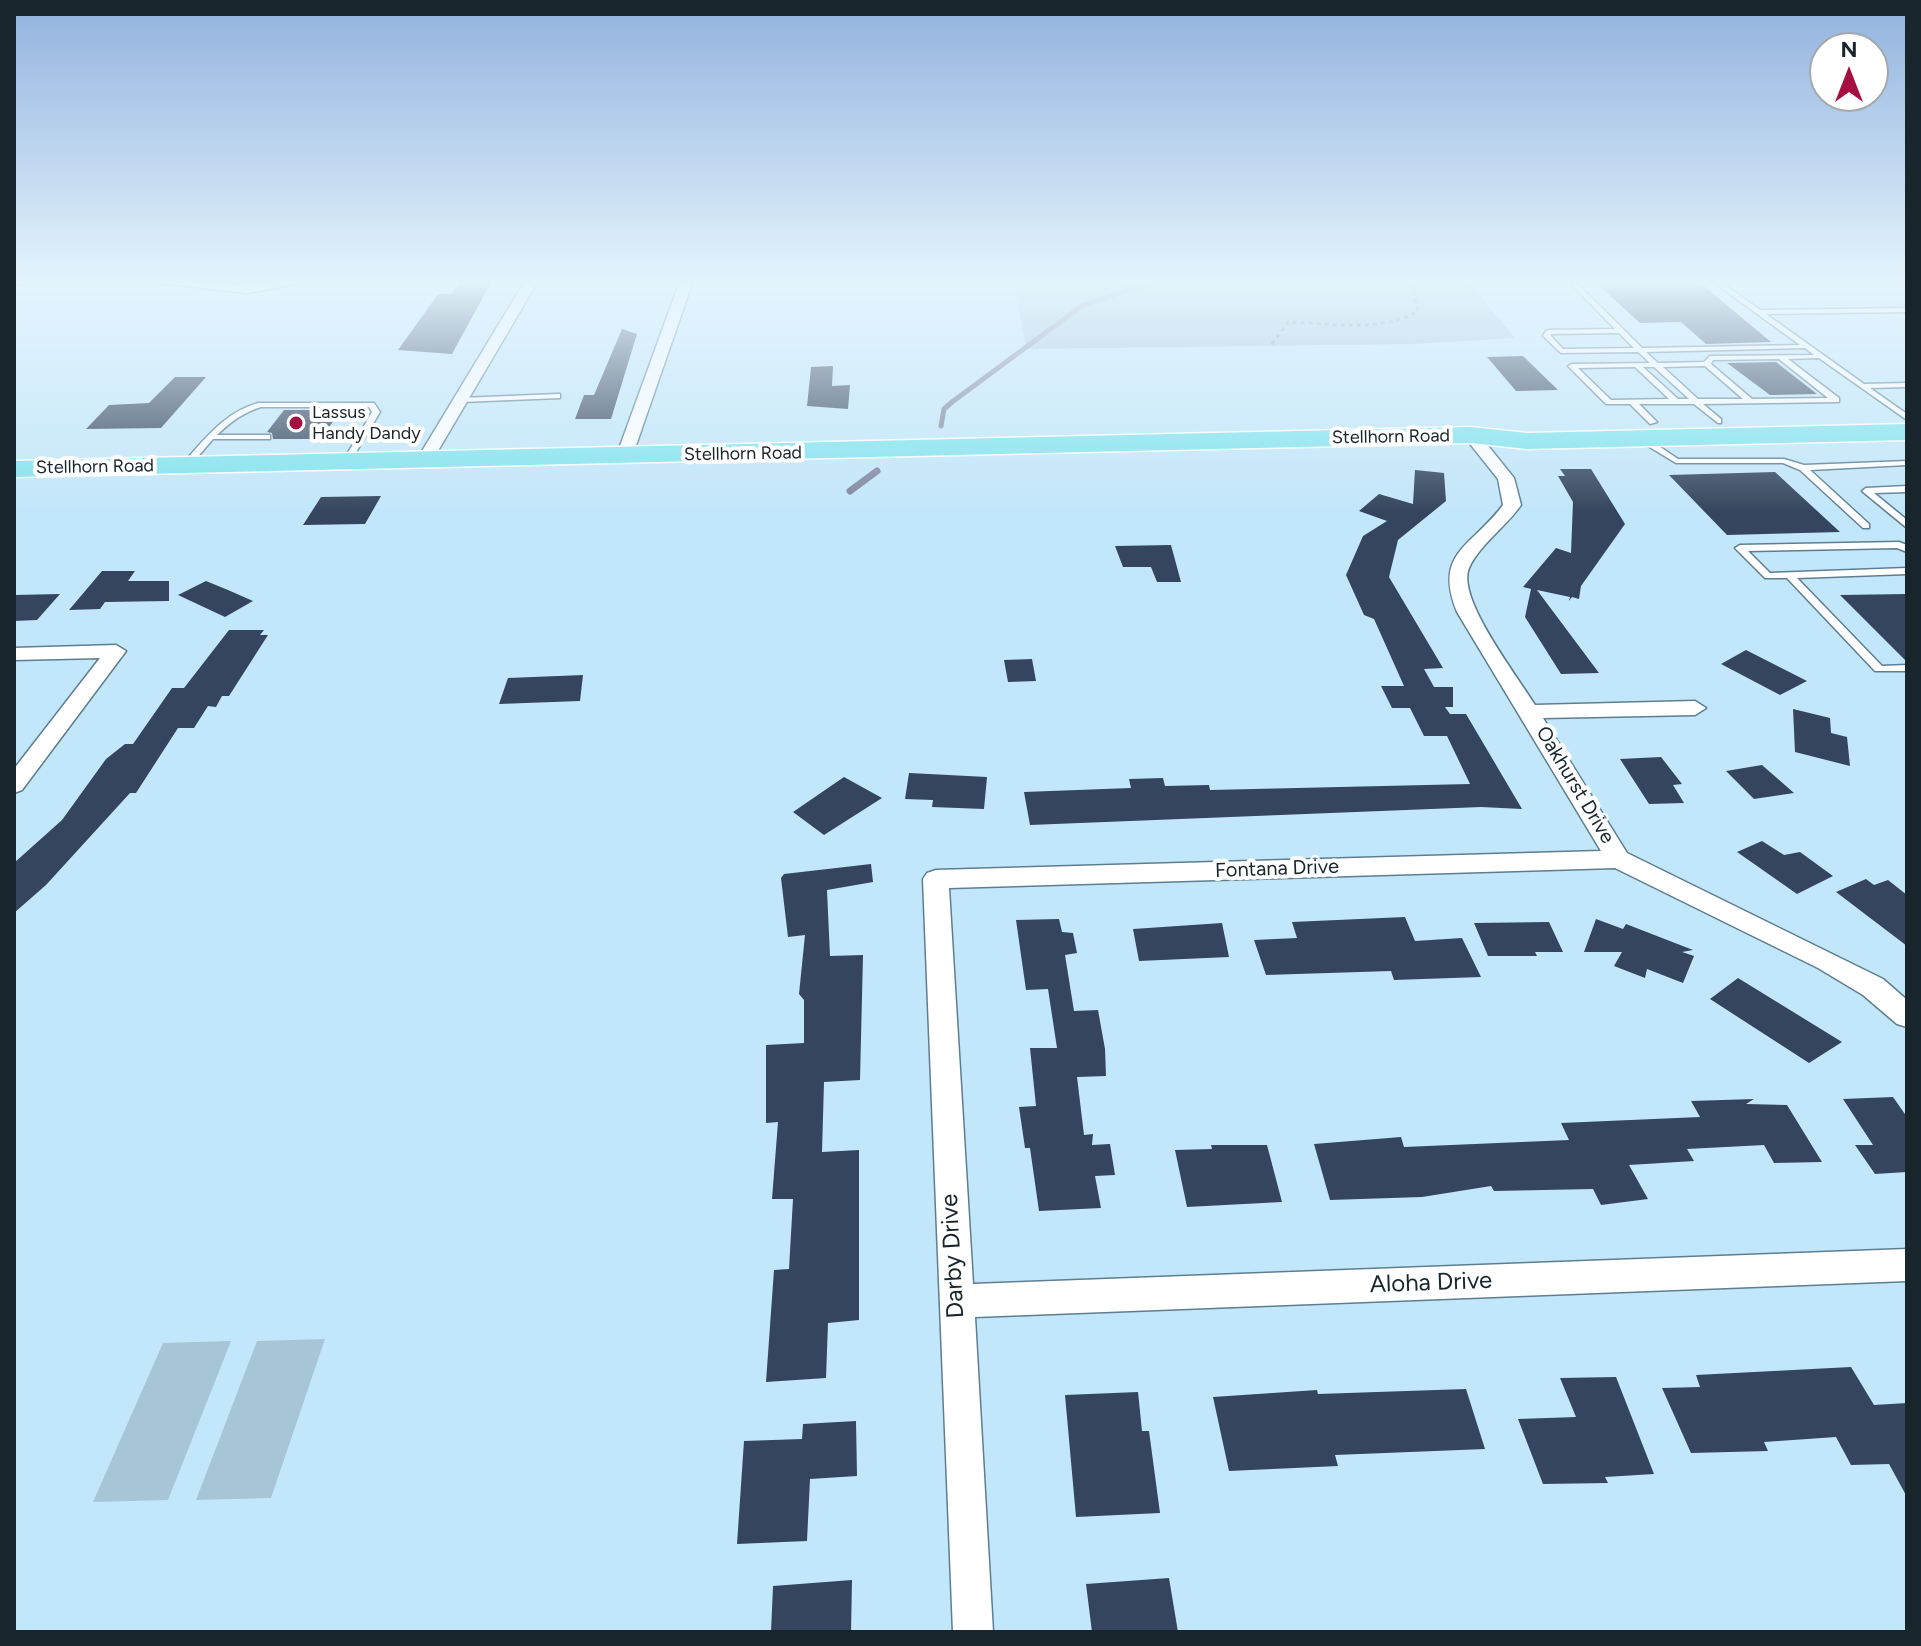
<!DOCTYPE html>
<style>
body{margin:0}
#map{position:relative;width:1921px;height:1646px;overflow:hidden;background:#c3e7fa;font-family:Figtree,sans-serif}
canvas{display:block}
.frame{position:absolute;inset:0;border:16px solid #18252c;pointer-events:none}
.north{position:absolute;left:1809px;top:32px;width:80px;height:80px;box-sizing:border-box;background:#fff;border:2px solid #a3a8ab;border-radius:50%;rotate:0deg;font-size:22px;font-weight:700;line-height:32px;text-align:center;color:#18252c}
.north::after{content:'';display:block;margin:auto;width:28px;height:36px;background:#a60f42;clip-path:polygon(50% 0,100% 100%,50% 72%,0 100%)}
</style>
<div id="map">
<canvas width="1921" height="1646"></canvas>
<div class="frame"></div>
<div class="north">N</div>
</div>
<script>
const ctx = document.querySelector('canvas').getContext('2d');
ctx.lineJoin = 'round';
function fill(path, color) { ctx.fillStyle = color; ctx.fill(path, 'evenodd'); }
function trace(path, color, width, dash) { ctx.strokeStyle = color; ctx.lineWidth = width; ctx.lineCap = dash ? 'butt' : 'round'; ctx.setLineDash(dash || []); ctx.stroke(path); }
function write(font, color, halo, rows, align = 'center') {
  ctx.font = font + ' Figtree,sans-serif'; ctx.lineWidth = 8; ctx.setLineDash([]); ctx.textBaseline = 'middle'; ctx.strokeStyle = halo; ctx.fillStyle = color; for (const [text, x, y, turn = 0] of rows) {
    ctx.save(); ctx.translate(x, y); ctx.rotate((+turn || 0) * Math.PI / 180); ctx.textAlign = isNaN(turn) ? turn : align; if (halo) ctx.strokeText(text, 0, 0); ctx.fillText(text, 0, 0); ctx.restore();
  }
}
const green = new Path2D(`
 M1014,281H1468L1515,338L1414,344L1026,349Z
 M325,1339L271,1498L196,1500L257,1341Z
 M231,1341L168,1500L93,1502L163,1343Z`);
const streamFar1 = new Path2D(`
 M941,426L944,409L952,402L1083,305L1155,281`);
const stream = new Path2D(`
 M850,491L877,471`);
const building = new Path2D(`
 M461,281H492L452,354L398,350L438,294H451Z
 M1594,281H1698L1771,342L1706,344L1681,322L1640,323Z
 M622,329L637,334L611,419H575L584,395H594Z
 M1523,356L1558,390L1516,391L1487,357Z
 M1776,362L1817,394L1770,395L1727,363Z
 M833,366L832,386L850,385L848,409L807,406L811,367Z
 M175,377H206L161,428L86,429L109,405L149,403Z
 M284,410H341L321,439H273L272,433L267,432Z
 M1560,469H1591L1625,524L1581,586L1579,599L1572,597L1569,601L1570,597L1537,590L1599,673L1561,674L1525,617L1531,589L1523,587L1556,548L1571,553L1573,502L1558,476H1565Z
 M1415,470L1444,473L1446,501L1398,540L1389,577L1443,668L1424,669L1434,687H1453V707H1445L1450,714H1466L1522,809L1481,807L1030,825L1024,792L1131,788L1129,779L1163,778L1165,786L1209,785L1210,790L1470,784L1447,736H1424L1410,708H1392L1381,686H1404L1374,619L1364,615L1346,575L1363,536L1387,521L1359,511L1379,494L1413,504Z
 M1775,472L1840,532L1727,535L1669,475Z
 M381,496L365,524L303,525L321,497Z
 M1171,545L1181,582H1157L1151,567H1123L1115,546Z
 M102,571H135L128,581H169V601L105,602L100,609L69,610Z
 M206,581L228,590L253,601L225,617L178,595Z
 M60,594L37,620L14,621V595Z
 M1907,594V662L1840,595Z
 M229,630H264L260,635H268L229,696H222L216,707L208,706L194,728H178L136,793H130L46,885L14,913V863L62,820L106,759L125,744H133L172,688H184Z
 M1746,650L1807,681L1780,695L1721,664Z
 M1032,659L1036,681L1008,682L1004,660Z
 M583,675L580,701L499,704L508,678Z
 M1793,709L1830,718L1831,733L1847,737L1850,766L1795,752Z
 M1661,757L1682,784L1673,785L1684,803L1649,804L1620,759Z
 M1762,765L1794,793L1754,799L1726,771Z
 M909,773L987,777L984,809L932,807L933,800L905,799Z
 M844,777L882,798L824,835L793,812Z
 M1762,841L1784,855L1800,852L1833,876L1797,894L1737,852Z
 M871,864L873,882L827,890L830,956L863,955L860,1080L824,1082L822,1152L859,1150V1320L828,1323L826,1378L766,1382L774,1270L789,1269L793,1199H772L778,1122L766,1123V1045L804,1043V1000L799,994L805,935L788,937L781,878L784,874Z
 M1866,879L1874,885L1888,880L1907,895V946L1836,892Z
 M1405,917L1415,941L1462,938L1481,977L1394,980L1391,971L1266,975L1254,940L1297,938L1292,922Z
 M1059,919L1062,932L1073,933L1077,953L1065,955L1074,1011L1098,1010L1105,1049L1106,1076L1077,1077L1084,1135L1093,1134L1092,1145L1110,1144L1115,1175L1095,1176L1101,1208L1039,1211L1030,1148H1025L1019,1107L1036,1106L1030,1048H1057L1048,989L1026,990L1016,920Z
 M1596,919L1623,929L1626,924L1693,950L1682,952L1694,956L1683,983L1647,969L1645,978L1614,966L1622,952H1584Z
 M1549,922L1563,952H1535L1537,956H1488L1474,923Z
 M1222,923L1229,957L1139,961L1133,929Z
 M1738,978L1842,1042L1809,1063L1710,999Z
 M1893,1097L1907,1117V1172L1875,1174L1855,1145H1873L1843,1099Z
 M1754,1099L1746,1104L1787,1105L1822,1162L1774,1163L1764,1145L1687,1149L1694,1161L1629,1165L1648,1199L1601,1205L1593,1189L1494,1191L1491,1186L1422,1197L1330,1200L1314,1144L1401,1137L1404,1147L1569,1140L1561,1123L1700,1117L1691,1101Z
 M1211,1145H1267L1282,1202L1187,1207L1175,1150L1212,1149Z
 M1851,1367L1874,1405L1907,1403V1497L1889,1464L1851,1465L1836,1437L1764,1442L1768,1451L1691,1453L1662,1388L1700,1387L1696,1375Z
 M1616,1377L1654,1474L1605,1477L1608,1483L1543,1484L1518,1419L1576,1417L1560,1378Z
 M1466,1389L1485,1449L1335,1455L1338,1466L1229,1471L1213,1397L1317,1390L1318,1394Z
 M1138,1392L1142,1431H1149L1160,1513L1076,1517L1065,1395Z
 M856,1421L857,1476L810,1479L807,1541L737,1544L744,1441L802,1439L803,1424Z
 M1169,1578L1178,1632H1092L1086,1584Z
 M852,1580L851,1632H771L773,1586Z`);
const path = new Path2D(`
 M1272,344L1288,322C1331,323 1379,333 1418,311L1411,281`);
const lane = new Path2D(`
 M1568,281H1575L1642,348L1800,345L1712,281H1720L1760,310L1907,308V312L1766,314L1864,384L1907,383V387L1870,388L1907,414V420L1819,358L1788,359L1839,398V402L1703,404L1721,419V423H1718L1694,404H1639L1657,422L1650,424L1630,404H1606L1568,366L1572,364L1650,363L1638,352L1561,353L1543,336L1546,331L1548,330L1615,329ZM1619,333L1634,348L1563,349L1551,336V334ZM1805,348L1814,355L1710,356L1704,362L1658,363L1646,352ZM1779,359L1828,398L1752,399L1711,364L1713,360ZM1705,366L1743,399H1698L1663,367ZM1635,367L1669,399L1611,400L1578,368ZM1643,367H1654L1689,399H1678Z
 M557,394H560V398L461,402L457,400L461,398Z
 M258,403H374L380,412L349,464L342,462L357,438H328L324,436L328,434L360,433L372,412L369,407H261C244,412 230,422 217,435H270V439H213L189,467H183V463C206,438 224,413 258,403Z
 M1638,436H1644L1678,459H1784L1804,465L1907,461V465L1810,470L1869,524V528H1863L1800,470L1783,463H1676L1638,440Z
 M1907,486V492L1874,493L1907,520V528L1862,491L1866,488Z
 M1899,542L1907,545V552L1897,548L1748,551L1770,573L1907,568V574L1797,578L1882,666L1907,665V671H1875L1787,578H1765L1735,548L1740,545Z`);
const street = new Path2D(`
 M14,281H32L14,286Z
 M142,281L247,285L312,281L247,293Z
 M525,281H538L432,461L430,465H418L416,461Z
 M680,281H693L632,457L624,462L618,460L616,457Z
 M1471,430L1477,432L1514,478L1521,505C1506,527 1480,544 1469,568C1456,598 1518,677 1535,705L1695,701L1706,708L1695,715L1543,718L1627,853L1883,979L1907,1000V1027L1897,1024L1863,995L1818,968L1615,868L949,888L973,1284L1907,1249V1281L975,1317L993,1632H953L923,879L927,873L936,870L1601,851L1457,612C1433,552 1472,547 1503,505L1498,479L1463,435Z
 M116,645L126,651L22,790L14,793V769L100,658L14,660V648Z`);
const primary = new Path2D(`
 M1907,424V440L1527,449L1471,443L14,477V461L1471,427L1527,433Z`);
const markers = [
 [296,423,8,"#a60f42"]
];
const farPoinames = [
 ["Lassus",312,413],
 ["Handy Dandy",312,434]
];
const farStreetnames = [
 ["Stellhorn Road",1391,437,-1],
 ["Stellhorn Road",743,454,-1],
 ["Stellhorn Road",95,467,-1]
];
const streetNames = [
 ["Oakhurst Drive",1575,785,59],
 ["Fontana Drive",1277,869,-2]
];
const nearStreetnames = [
 ["Darby Drive",953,1256,-93],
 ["Aloha Drive",1431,1283,-2]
];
fill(green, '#a6c5d6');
trace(streamFar1, '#82869e', 5);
trace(stream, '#82869e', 7);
fill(building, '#35455d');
trace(lane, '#5e7e90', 3);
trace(street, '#5e7e90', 3);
trace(primary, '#fff', 3);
trace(path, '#768f9d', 3, [4, 4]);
fill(lane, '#fff');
fill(street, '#fff');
fill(primary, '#82e3ed');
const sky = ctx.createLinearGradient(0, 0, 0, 512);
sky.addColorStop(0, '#91b2de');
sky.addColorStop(0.55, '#e4f4fd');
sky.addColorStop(1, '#e4f4fd00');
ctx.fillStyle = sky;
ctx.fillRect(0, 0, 1921, 512);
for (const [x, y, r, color] of markers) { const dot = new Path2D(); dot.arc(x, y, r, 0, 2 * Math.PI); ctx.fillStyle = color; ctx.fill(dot); trace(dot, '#fff', 3); }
write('18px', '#18252c', '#fff', farPoinames, 'left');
write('18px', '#18252c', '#fff', farStreetnames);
write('20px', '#18252c', '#fff', streetNames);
write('24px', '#18252c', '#fff', nearStreetnames);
</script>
